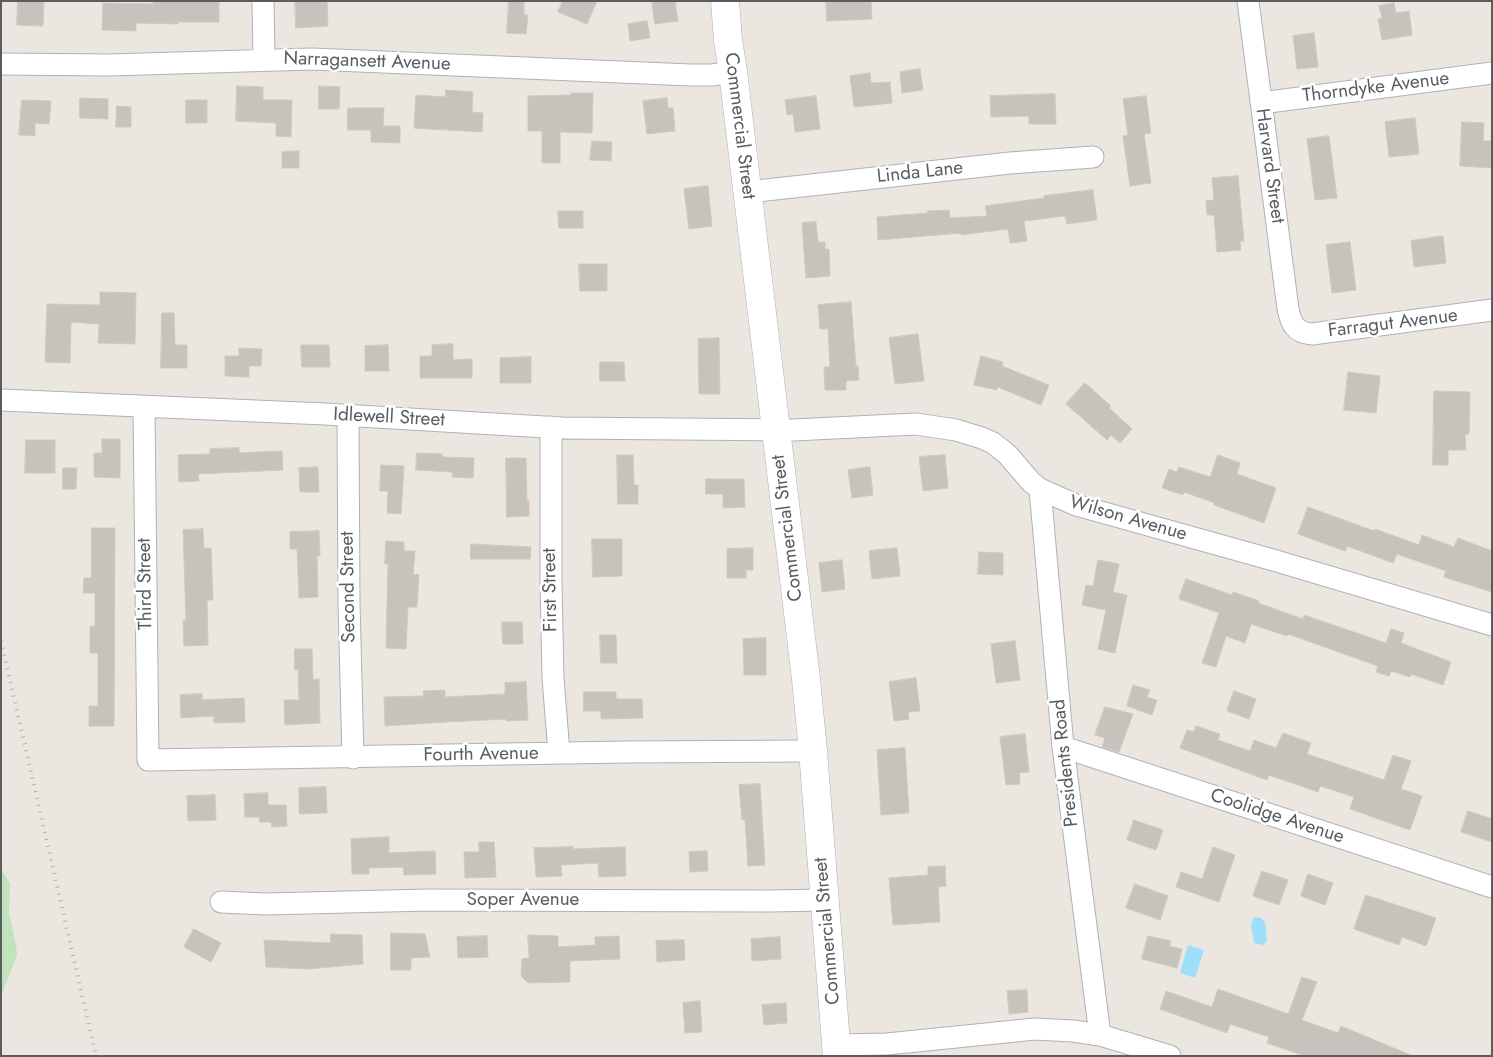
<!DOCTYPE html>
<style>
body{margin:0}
#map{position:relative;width:1493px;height:1057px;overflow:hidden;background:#ebe7e0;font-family:Jost,sans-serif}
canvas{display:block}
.frame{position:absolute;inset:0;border:2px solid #595d60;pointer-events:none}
</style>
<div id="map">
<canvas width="1493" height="1057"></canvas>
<div class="frame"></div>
</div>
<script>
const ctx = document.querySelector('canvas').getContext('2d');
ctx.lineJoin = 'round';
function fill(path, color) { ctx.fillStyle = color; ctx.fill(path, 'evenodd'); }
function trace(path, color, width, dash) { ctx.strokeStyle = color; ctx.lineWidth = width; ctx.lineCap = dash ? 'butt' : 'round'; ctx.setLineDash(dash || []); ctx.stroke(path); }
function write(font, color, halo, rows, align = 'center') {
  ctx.font = font + ' Jost,sans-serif'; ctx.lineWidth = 5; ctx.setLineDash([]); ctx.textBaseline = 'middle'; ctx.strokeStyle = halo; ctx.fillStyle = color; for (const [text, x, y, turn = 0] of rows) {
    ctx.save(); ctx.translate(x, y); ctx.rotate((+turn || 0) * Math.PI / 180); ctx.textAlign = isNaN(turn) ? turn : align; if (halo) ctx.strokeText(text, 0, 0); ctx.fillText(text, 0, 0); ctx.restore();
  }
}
const green = new Path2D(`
 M1,869L10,883L9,914L16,945L17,955L1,996Z`);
const water = new Path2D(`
 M1254,917L1261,918L1265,922L1267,940L1263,945L1254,943L1251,925Z
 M1188,945L1204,950L1195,978L1180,973Z`);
const building = new Path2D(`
 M18,1H44L43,26L17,25Z
 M153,1H219V22H178V24L136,23V31L102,30L103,3L153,4Z
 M295,1H327L328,26L296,28Z
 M509,1H524V15H528L526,34L507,33Z
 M563,1H597L587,24L558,12Z
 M652,1H675L678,21L655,24Z
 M826,1H871L872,19L827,21Z
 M1394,3L1396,13L1409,11L1412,35L1382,40L1378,19L1382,18L1379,6Z
 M647,21L650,38L630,41L628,24Z
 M1314,33L1318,67L1297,69L1293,36Z
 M920,69L923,90L902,93L900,72Z
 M870,73L871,83L890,82L892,103L854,107L850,76Z
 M237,86L263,87V100H292L291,137L276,136V123L236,121Z
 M319,86L340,87L339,109H319Z
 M446,90L473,92L472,112L483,113L482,132L414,128L416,95L445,97Z
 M571,93H593L592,133L560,132V163H542V131H528V96L571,95Z
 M1055,94L1056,124H1029V116L991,117L990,96Z
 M816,96L820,129L795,132L793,114L787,115L785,100Z
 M1146,96L1151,133L1144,134L1151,183L1130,186L1123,136L1128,135L1123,99Z
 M80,98L108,99V119L80,118Z
 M667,98L668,108H673L675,131L647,134L643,101Z
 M22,100L51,101L49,124L35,123V136L19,135Z
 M186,100H207V123H186Z
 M117,106L131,107V127H116Z
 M348,108H384L383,126H400V143L371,142V130H348Z
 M1415,118L1419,154L1389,157L1385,122Z
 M1462,122L1484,123L1483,141H1492V168L1460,166Z
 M1329,136L1337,198L1315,200L1307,139Z
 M592,141L612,142L611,161L590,160Z
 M299,151V168H282V152Z
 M1238,176L1244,241H1240L1241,250L1217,252L1214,215H1207L1206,201L1214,200L1212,178Z
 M708,186L712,226L689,229L684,189Z
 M1093,190L1097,220L1067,224L1065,216L1024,221L1027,241L1010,243L1008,229L961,235V233L878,240L877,217L928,213L927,211L949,210L950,218L987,216L985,206L1044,198V196Z
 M558,211H583V228H559Z
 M816,222L818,242H825V249H829L830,276L806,278L802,223Z
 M1443,236L1446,263L1414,267L1411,241Z
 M1350,242L1356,290L1332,293L1326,245Z
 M579,264H607V291H580Z
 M100,292L136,293L135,344L98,343L99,324L71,322L70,363L45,362L47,304L100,305Z
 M851,302L856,366H858L859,380L846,381V390H825L824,367H830L828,329H820L818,305Z
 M162,313H174L175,345H187V368H161Z
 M918,334L924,381L895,384L889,338Z
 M719,338L720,394H699L698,339Z
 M453,344V360L472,359V378H420V356H432V345Z
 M301,345H329L330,367H302Z
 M388,345L389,371H365V346Z
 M239,348L262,349L261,366H249V377L225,376V356H239Z
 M981,356L1003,362L1002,366L1049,385L1041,405L998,387L997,390L974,385Z
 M531,357V383H500V358Z
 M600,362H624L625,381H600Z
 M1348,372L1380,376L1376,413L1344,410Z
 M1085,383L1111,406L1109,408L1132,429L1120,443L1111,435L1107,440L1066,404Z
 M1434,391L1470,392L1469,434H1465L1466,450H1448V465H1433Z
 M102,439H120V478L94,477V453H102Z
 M26,440H55V473H25Z
 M239,448V453L282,451L283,470L198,474L199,481L179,482L178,455L210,454V449Z
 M417,453L442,454V457L474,458L473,478L452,477L453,472L416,470Z
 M617,455H633L634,485H638V504H618Z
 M945,455L948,488L923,491L919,457Z
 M1218,455L1240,463L1237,474L1276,488L1264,523L1214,505L1215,503L1184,492L1183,495L1162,488L1169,469L1177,472L1179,467L1210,477Z
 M506,458H526L527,501H529V516L507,517Z
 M381,465L404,466L401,514L387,513L388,491H380Z
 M318,467L319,492H300L299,468Z
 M870,467L873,495L852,498L848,470Z
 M63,468H77L76,489H63Z
 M706,479H744L745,507L723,508V494H706Z
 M1308,507L1374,531L1375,529L1419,545L1422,535L1454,547L1458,538L1492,551V592L1444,577L1446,571L1397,554L1393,563L1347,546L1345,551L1298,534Z
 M92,528H115L114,726H89V706H98V653H90V626H95V593H83L84,578H91Z
 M203,529L204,548H211L213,600H207L208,645L184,646L183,620H186L183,530Z
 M319,531L320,556H317L318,597L299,598L297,549H290V532Z
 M592,539H622V576L593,577Z
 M386,541L404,542V551H415L413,575L419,574L417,607H408L406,649L386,648L388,564H385Z
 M471,544L531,547L530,559H471Z
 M753,548V570H746V578H727V549Z
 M897,548L900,576L872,579L869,551Z
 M979,552L1003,553V575L978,574Z
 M842,560L845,589L822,592L819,563Z
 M1098,560L1119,564L1113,592L1127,595L1115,653L1098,649L1106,610L1082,605L1086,585L1093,586Z
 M1186,579L1232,595L1233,592L1259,601L1258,603L1303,619L1304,615L1386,643L1391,629L1404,633L1401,643L1451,662L1443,685L1411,674L1410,677L1391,671L1389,676L1376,672L1378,666L1288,634L1287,636L1251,624L1245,643L1226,636L1216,667L1202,663L1219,613L1179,599Z
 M502,622H522L523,644H503Z
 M600,635H616L617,663H601Z
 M766,638V675H744L743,639Z
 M1015,641L1020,680L996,683L991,644Z
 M295,649H312L313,680L319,679L320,723L285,725L284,700H299L298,669L295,670Z
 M916,678L920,711L908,712L909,719L894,721L889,682Z
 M526,682L528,720L506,721V719L446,722L385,726L384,697L424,696L423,691L445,690V697L505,694V683Z
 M1133,685L1150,690L1147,697L1157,700L1152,715L1127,706Z
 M1234,691L1256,699L1249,719L1227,711Z
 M584,692H616V699H642L643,718L601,719V711H584Z
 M202,694V700L244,698L245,722L214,723V716L181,718L180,695Z
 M1105,707L1133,714L1119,752L1102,747L1105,738L1095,735Z
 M1196,726L1220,734L1218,740L1250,751L1254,740L1276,748L1283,733L1311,743L1307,754L1384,780L1393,755L1411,761L1401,789L1422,796L1410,830L1350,809L1354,797L1320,786L1318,792L1269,775L1267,780L1180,748L1187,730L1194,732Z
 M1025,734L1029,772L1019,773L1020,784L1006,785L1000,737Z
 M905,748L909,813L881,815L877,750Z
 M760,784L765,865L748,866L745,820H742L739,785Z
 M326,787L327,813L299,814V788Z
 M268,793V805H286L287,826L272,827L271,822H260L259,817H245L244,794Z
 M215,795L216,820L188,821L187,796Z
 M1468,811L1492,819V842L1461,832Z
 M1134,820L1163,830L1156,850L1127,840Z
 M389,837V853L435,851L436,874L404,875L403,867L369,868V874H352L351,839Z
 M479,842H494L496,877L465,878L464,852H479Z
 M573,847V849L625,847L626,876L599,877L598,863L561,865L562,876L536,877L534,848Z
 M1213,847L1235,855L1219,902L1176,887L1181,872L1202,879Z
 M707,851L708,871L690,872L689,852Z
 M945,866L946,886L938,887L940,922L893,925L889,878L928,875V867Z
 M1262,871L1288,880L1279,905L1253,896Z
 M1308,874L1333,883L1325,905L1301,896Z
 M1135,884L1168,896L1160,920L1126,908Z
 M1366,895L1436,918L1426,946L1402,937L1399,945L1354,929Z
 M194,929L221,943L211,962L184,947Z
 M391,933L425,934L430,957L411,958V970H391Z
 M331,934L362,935L363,964L308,969L266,967L264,940L330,943Z
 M528,935L558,936V947L595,945V937L619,936L620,959L570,961V982L528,983L521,976L522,959L529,958Z
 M487,936L488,957L458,958L457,937Z
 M1148,936L1171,941L1169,946L1182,949L1177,968L1142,959Z
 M780,937L781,959L752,961L751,939Z
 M684,940L685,960L657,962L656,941Z
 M1302,977L1317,982L1302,1020L1338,1033L1341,1026L1413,1056H1305L1267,1043L1269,1037L1230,1024L1227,1033L1160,1009L1166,991L1212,1007L1218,989L1288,1014Z
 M1027,990L1028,1012L1009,1014L1007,991Z
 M700,1001L702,1032L685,1033L683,1003Z
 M786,1003L787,1023L764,1025L762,1005Z`);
const minor = new Path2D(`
 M263,1L264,59
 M1248,1L1288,309C1291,323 1295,333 1312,334L1492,310
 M1,64L109,65L312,59L691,75H712L733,72
 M1261,103L1492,73
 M748,192L1010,163L1093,157
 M1,400L325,414L562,428L793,430L916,424L956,430L982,438L993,443L1007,454L1031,482L1040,489L1076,505L1273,560L1492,625
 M144,407L148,760L625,752L813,751
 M348,416L349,603L353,758
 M551,427V584L553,678L559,753
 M1040,489L1063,747L1100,1035
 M1063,747L1492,887
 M221,902L266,904L428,900L769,901L825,900
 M837,1045L887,1044L1035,1029L1073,1031L1100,1035L1170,1056`);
const secondary = new Path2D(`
 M725,1L728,40L733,72L806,679L813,751L837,1056`);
const rail = new Path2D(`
 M1,641L96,1056`);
const streetNames = [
 ["Narragansett Avenue",367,62,2],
 ["Thorndyke Avenue",1376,88,-7],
 ["Commercial Street",739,126,83],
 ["Harvard Street",1269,166,82],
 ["Linda Lane",920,173,-6],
 ["Farragut Avenue",1393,324,-7],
 ["Idlewell Street",389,418,3],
 ["Wilson Avenue",1128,519,16],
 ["Commercial Street",788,528,-97],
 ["Third Street",146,584,-91],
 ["Second Street",349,587,-91],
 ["First Street",551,590,-91],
 ["Fourth Avenue",481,755,-1],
 ["Presidents Road",1066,763,-96],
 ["Coolidge Avenue",1277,817,18],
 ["Soper Avenue",523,900],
 ["Commercial Street",828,931,-95]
];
fill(green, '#c1e3bc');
fill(water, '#9fdffc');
fill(building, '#c6c2bc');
trace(building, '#d0c8be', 1);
trace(minor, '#aeb2b5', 23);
trace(secondary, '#adb1b5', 29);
trace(minor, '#fff', 21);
trace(secondary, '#fff', 28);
trace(rail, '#afb0b0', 4, [1, 6]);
write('19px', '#595d60', '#fff', streetNames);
</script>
